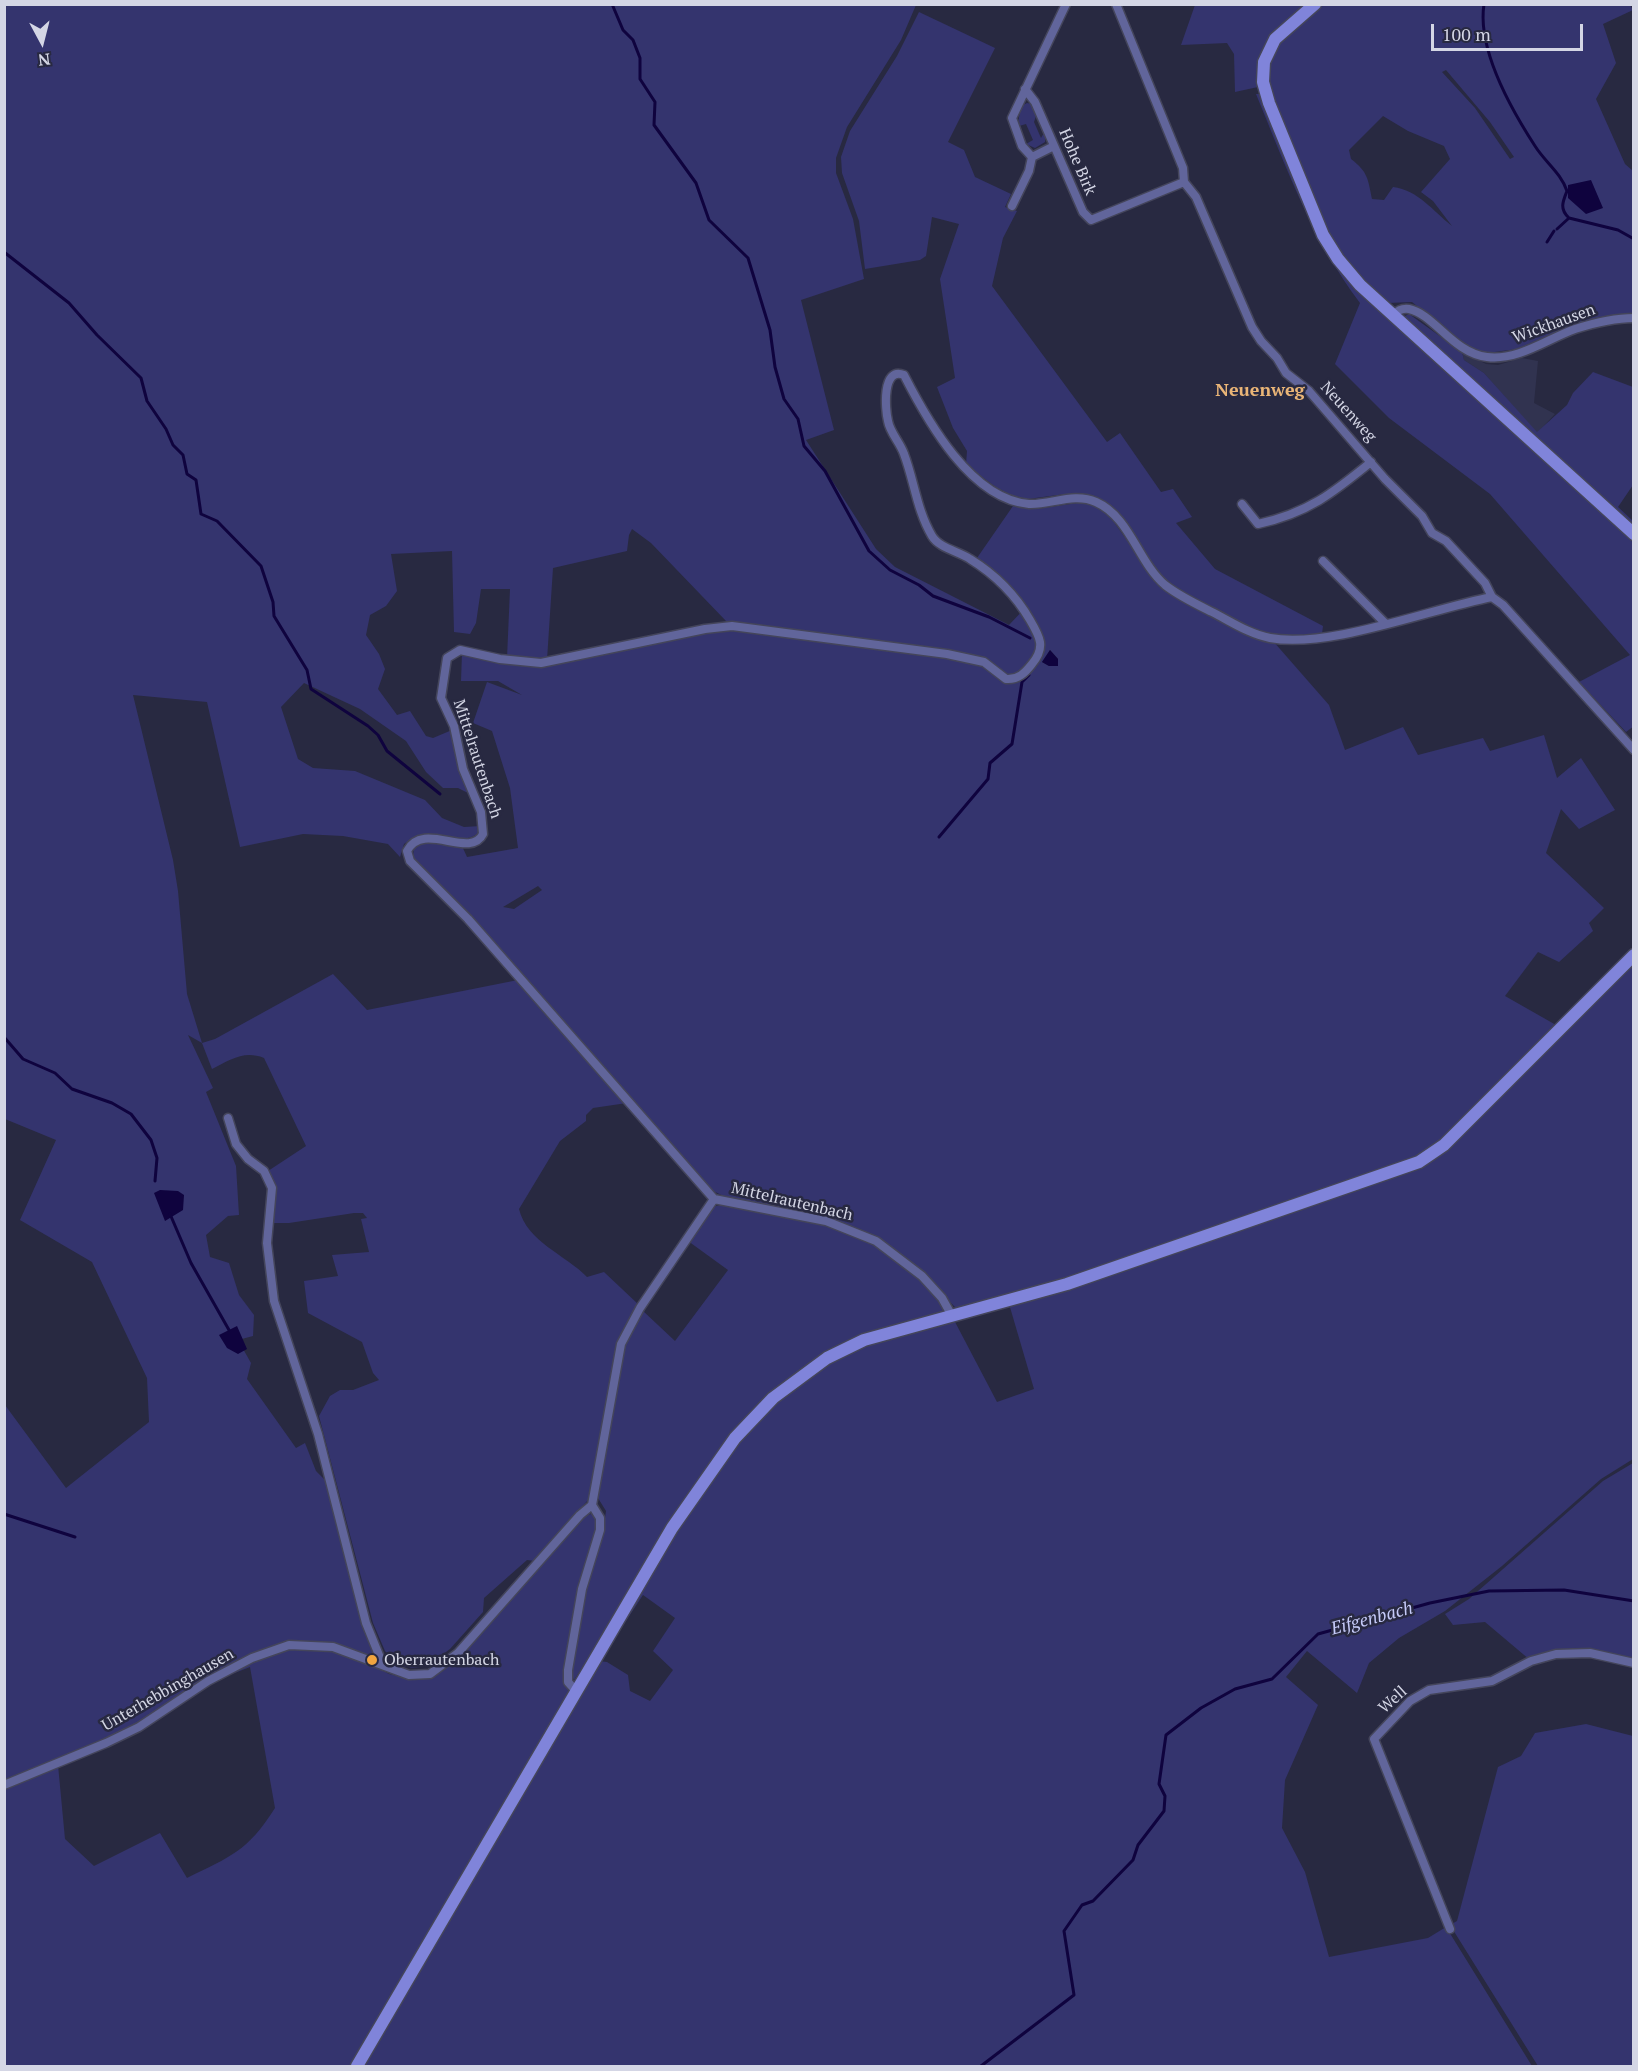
<!DOCTYPE html>
<style>
body{margin:0}
#map{position:relative;width:1638px;height:2071px;overflow:hidden;background:#282941;font-family:"PT Serif",serif}
canvas{display:block}
.frame{position:absolute;inset:0;border:6px solid #d4d6e5;pointer-events:none}
.north{position:absolute;left:12px;top:12px;width:60px;height:60px;-webkit-text-stroke:4px #282941;paint-order:stroke;rotate:173deg;font-size:16px;font-weight:700;line-height:24px;text-align:center;color:#d4d6e5}
.north::after{content:'';display:block;margin:auto;width:21px;height:27px;background:#d4d6e5;clip-path:polygon(50% 0,100% 100%,50% 72%,0 100%)}
.scale{position:absolute;left:1431px;top:24px;width:152px;height:27px;box-sizing:border-box;border:3px solid #d4d6e5;border-top:0;padding-left:8px;font-size:18px;line-height:21px;white-space:nowrap;color:#d4d6e5;-webkit-text-stroke:4px #282941;paint-order:stroke}
</style>
<div id="map">
<canvas width="1638" height="2071"></canvas>
<div class="frame"></div>
<div class="north">N</div>
<div class="scale">100 m</div>
</div>
<script>
const ctx = document.querySelector('canvas').getContext('2d');
ctx.lineJoin = 'round';
function fill(path, color) { ctx.fillStyle = color; ctx.fill(path, 'evenodd'); }
function trace(path, color, width, dash) { ctx.strokeStyle = color; ctx.lineWidth = width; ctx.lineCap = dash ? 'butt' : 'round'; ctx.setLineDash(dash || []); ctx.stroke(path); }
function write(font, color, halo, rows, align = 'center') {
  ctx.font = font + ' "PT Serif",serif'; ctx.lineWidth = 5; ctx.setLineDash([]); ctx.textBaseline = 'middle'; ctx.strokeStyle = halo; ctx.fillStyle = color; for (const [text, x, y, turn = 0] of rows) {
    ctx.save(); ctx.translate(x, y); ctx.rotate((+turn || 0) * Math.PI / 180); ctx.textAlign = isNaN(turn) ? turn : align; if (halo) ctx.strokeText(text, 0, 0); ctx.fillText(text, 0, 0); ctx.restore();
  }
}
const built = new Path2D(`
 M1462,352L1486,364L1498,365L1522,358L1538,361L1534,403L1555,414L1537,433L1484,373L1464,360Z`);
const green = new Path2D(`
 M4,5H916L901,40L847,127L836,158V173L853,219L864,279L801,300L834,430L806,440L876,549L895,567L1009,625L1026,607L977,558L1013,506L1037,509L1084,502L1106,511L1151,574L1169,591L1252,635L1273,641L1329,705L1345,750L1403,727L1418,755L1483,738L1490,751L1544,735L1557,778L1581,758L1615,810L1579,829L1561,809L1546,853L1604,908L1589,923L1593,931L1559,962L1538,952L1505,996L1556,1025L1526,1056L1535,1059L1633,961V1459L1601,1479L1502,1566L1445,1611L1399,1638L1369,1663L1357,1693L1307,1651L1286,1677L1318,1705L1285,1780L1282,1828L1305,1872L1329,1957L1428,1938L1446,1927L1532,2066H5V1788L28,1777V1771L5,1782V1405L66,1488L149,1422L147,1378L92,1262L20,1220L56,1140L5,1119ZM632,529L651,543L726,621L794,633L947,651L950,656L729,628L541,665L500,662L462,653L461,681H498L522,695L487,682L473,723L492,731L510,788L518,848L467,857L462,846L427,841L414,846L413,858L470,918L711,1190L734,1201L827,1219L861,1231L906,1258L956,1308H964L1007,1297L1034,1389L997,1402L954,1320C913,1331 866,1339 829,1361C730,1419 669,1542 612,1637L616,1636L643,1595L675,1618L653,1651L673,1670L650,1701L630,1691L628,1675L607,1662L599,1661L488,1850L428,1934L570,1691L564,1682L563,1676L579,1588L597,1529L596,1518L592,1514L585,1515L468,1648L443,1671L425,1678H407L389,1674L361,1659L334,1650L294,1646L293,1641C321,1641 345,1647 371,1657L376,1654L364,1623L328,1483L316,1471L305,1443L296,1448L247,1379L251,1363L238,1340L253,1336L254,1315L239,1295L229,1263L210,1257L206,1235L228,1216L239,1215L236,1166L206,1092L213,1088L188,1035L202,1043L212,1069C230,1060 244,1050 264,1058L306,1146L268,1171L275,1189L272,1223H289L354,1213H363L367,1218L361,1219L369,1252L332,1255L338,1276L304,1281L308,1313L362,1342L373,1373L379,1380L353,1390H340L330,1396L319,1416L373,1623L385,1651L398,1665L413,1668L427,1666L450,1649L483,1612L484,1598L527,1560L535,1561L588,1500L591,1492L618,1344L639,1305L604,1272L587,1277C566,1255 527,1242 519,1209L560,1141L586,1121V1115L593,1108L627,1103L518,980L367,1010L333,974L215,1039L202,1043L187,994L178,891L173,860L133,695L207,702L240,847L303,834L343,836L388,844L400,857L404,844C424,827 477,852 481,826L464,827L442,818L425,800L355,771L313,768L298,759L281,707L304,683L360,709L406,741L426,772L443,788H458L470,794L452,730L433,738L426,736L410,711L397,715L378,689L385,669L379,654L366,635L370,615L386,606L397,591L391,554L452,551L454,632L470,634L476,623L481,589H510L507,658L547,660L553,568L627,551L629,535ZM1050,650L1058,659V666H1049L1042,662ZM538,886L542,890L514,909L503,907ZM250,1667L275,1808C247,1852 231,1856 187,1878L160,1833L94,1866L65,1839L58,1765L143,1729L209,1683Z
 M1195,5H1307L1271,36L1258,87L1235,92L1234,54L1227,43L1181,45Z
 M1323,5H1630L1633,10L1603,24L1616,63L1596,99L1625,164L1633,171V317L1573,326L1517,349L1487,353L1469,348L1412,302L1388,303L1383,300L1346,262L1323,225L1270,86C1263,43 1296,30 1323,5ZM1446,70L1490,122L1514,157L1510,159L1475,108L1442,72ZM1383,116L1408,131L1444,146L1450,159L1421,192L1433,201L1452,226C1433,211 1418,190 1393,187L1384,200L1372,199C1368,179 1368,172 1351,159L1349,150Z
 M919,12L995,48L948,142L964,150L975,177L1011,194L1005,207L1017,211L1003,238L992,286L1107,442L1120,433L1161,492L1173,489L1192,517L1176,523L1215,569L1323,626L1322,634L1283,637L1255,631L1185,595L1164,581L1129,531L1090,496L1065,494L1028,499L1014,496L997,488L966,465L967,451L953,428L937,387L955,378L940,279L959,224L932,217L926,256L920,260L865,269L859,221L842,173L841,157L850,131L897,56Z
 M1256,94H1261L1321,241L1470,390L1633,540L1634,726L1626,732L1579,682L1630,655L1490,494L1389,418L1335,364L1360,303C1312,239 1286,167 1256,94Z
 M1027,103L1033,104L1037,113L1034,122L1041,138L1045,131V142L1035,148L1026,144L1033,140L1026,124L1019,126L1018,123L1021,106Z
 M1409,314L1462,352L1464,360L1484,373L1537,432L1567,405L1573,393L1593,372L1633,387V485L1618,507L1633,521V529L1405,320V316Z
 M721,1205C765,1210 816,1217 857,1235C892,1249 919,1277 943,1305L945,1310L942,1314L824,1354L784,1382L752,1412L574,1680L571,1673L581,1608L605,1518L606,1511L598,1498L599,1481L623,1345L642,1310L675,1341L728,1270L688,1241L712,1207Z
 M1633,1463V1661L1590,1651L1530,1660L1485,1622L1453,1625L1445,1614L1469,1599L1603,1481Z
 M1586,1724L1633,1736V2066H1538L1450,1925L1457,1921L1498,1767L1521,1756L1535,1733Z`);
const water = new Path2D(`
 M1591,180L1603,208L1586,214L1568,198V185Z
 M1050,650L1058,659V666H1049L1042,662Z
 M160,1190L178,1191L184,1195L183,1210L165,1221L154,1193Z
 M237,1326L247,1349L238,1354L227,1348L219,1335Z`);
const stream = new Path2D(`
 M612,4L623,30L633,40L640,58V79L655,102L654,125L696,183L709,220L748,258L770,330L775,367L784,399L798,419L804,446L825,471L869,551L890,570L919,585L933,596L989,617L1030,638
 M1484,4C1477,49 1511,109 1535,146C1545,162 1561,173 1567,191C1563,201 1559,209 1569,218L1618,230L1634,239
 M1557,229L1569,218
 M1547,242L1554,231
 M4,252L69,303L97,335L141,378L147,401L166,429L173,445L183,455L187,474L196,480L201,514L217,521L261,566L273,602L274,616L307,670L311,689L368,726L378,735L387,751L440,794
 M939,837L988,779L990,763L1012,744L1022,682L1029,675
 M4,1037L23,1059L55,1073L72,1089L112,1103L131,1114L151,1140L157,1158L155,1181
 M170,1214L191,1263L229,1330
 M4,1514L75,1537
 M981,2066L1074,1995L1064,1931L1082,1905L1093,1901L1133,1860L1138,1845L1164,1811L1165,1796L1159,1784L1166,1735L1201,1708L1235,1689L1272,1679L1318,1634L1430,1603L1489,1591L1564,1590L1634,1601`);
const minor = new Path2D(`
 M1116,4L1183,168L1184,182L1196,197L1252,327L1261,341L1277,358L1286,373L1309,391L1385,479L1422,516L1432,533L1446,541L1485,583L1492,597L1503,605L1634,750
 M1025,89L1035,102L1083,212L1091,220L1184,182
 M1054,146L1032,157L1022,146L1012,118L1066,4
 M1012,206L1029,171L1032,157
 M1393,315C1397,311 1403,308 1409,309C1434,314 1453,353 1487,357C1518,361 1547,339 1575,329C1594,323 1613,318 1634,318
 M1242,504L1258,524C1308,513 1333,493 1371,462
 M1323,561L1385,623
 M228,1118L236,1144L248,1159L264,1171L272,1188L267,1243L274,1301L318,1434L366,1623L383,1665
 M952,1316L942,1298L922,1276L876,1241L826,1221L714,1199L468,919L410,861L407,851C423,820 470,860 483,834L481,812L463,769L454,726L441,698L447,658L460,650L500,659L541,663L705,629L732,626L947,654L984,662L1006,679C1018,680 1025,673 1032,664C1046,647 1040,637 1030,620C1015,594 996,575 970,559C958,551 939,548 932,536C917,511 914,480 904,454C900,442 890,433 888,421C885,409 882,366 904,375C928,422 971,499 1029,504C1051,505 1074,492 1096,502C1130,517 1138,562 1165,585C1179,596 1196,604 1212,612C1230,621 1249,634 1270,638C1329,649 1430,609 1492,597
 M592,1505L621,1344L640,1308L714,1199
 M576,1691L568,1682V1670L582,1589L600,1530V1518L592,1505
 M4,1785L106,1743L139,1727L208,1681L252,1658L289,1645L333,1647L409,1675L430,1674L458,1653L580,1515L592,1505
 M1450,1929L1374,1739L1410,1701L1429,1690L1492,1681L1531,1661L1556,1654L1590,1653L1634,1663`);
const secondary = new Path2D(`
 M1315,4L1275,39L1264,62L1263,82L1269,103L1323,235L1338,259L1360,285L1634,534
 M357,2066L672,1528L735,1438L773,1398L827,1358L864,1340L1067,1284L1419,1162L1444,1145L1634,955`);
const markers = [
 [372,1660,6,"#f1a540"]
];
const streetNames = [
 ["Hohe Birk",1077,162,67],
 ["Wickhausen",1554,324,-20],
 ["Neuenweg",1348,412,48],
 ["Mittelrautenbach",477,759,72],
 ["Mittelrautenbach",792,1202,13],
 ["Unterhebbinghausen",168,1690,-30],
 ["Well",1393,1700,-42]
];
const poiNames = [
 ["Oberrautenbach",384,1660]
];
const neighbourhoodNames = [
 ["Neuenweg",1260,391]
];
const waterNames = [
 ["Eifgenbach",1372,1619,-15]
];
fill(built, '#313350');
fill(green, '#34346e');
fill(water, '#0f033e');
trace(stream, '#0f033e', 3);
trace(minor, '#44455b', 11);
trace(secondary, '#44455b', 15);
trace(minor, '#61659b', 8);
trace(secondary, '#8084da', 12);
for (const [x, y, r, color] of markers) { const dot = new Path2D(); dot.arc(x, y, r, 0, 2 * Math.PI); ctx.fillStyle = color; ctx.fill(dot); trace(dot, '#282941', 2); }
write('16px', '#d4d6e5', '#282941', streetNames);
write('16px', '#d4d6e5', '#282941', poiNames, 'left');
write('bold 18px', '#eab577', '#282941', neighbourhoodNames);
write('italic 18px', '#c6cbf9', '#282941', waterNames);
</script>
